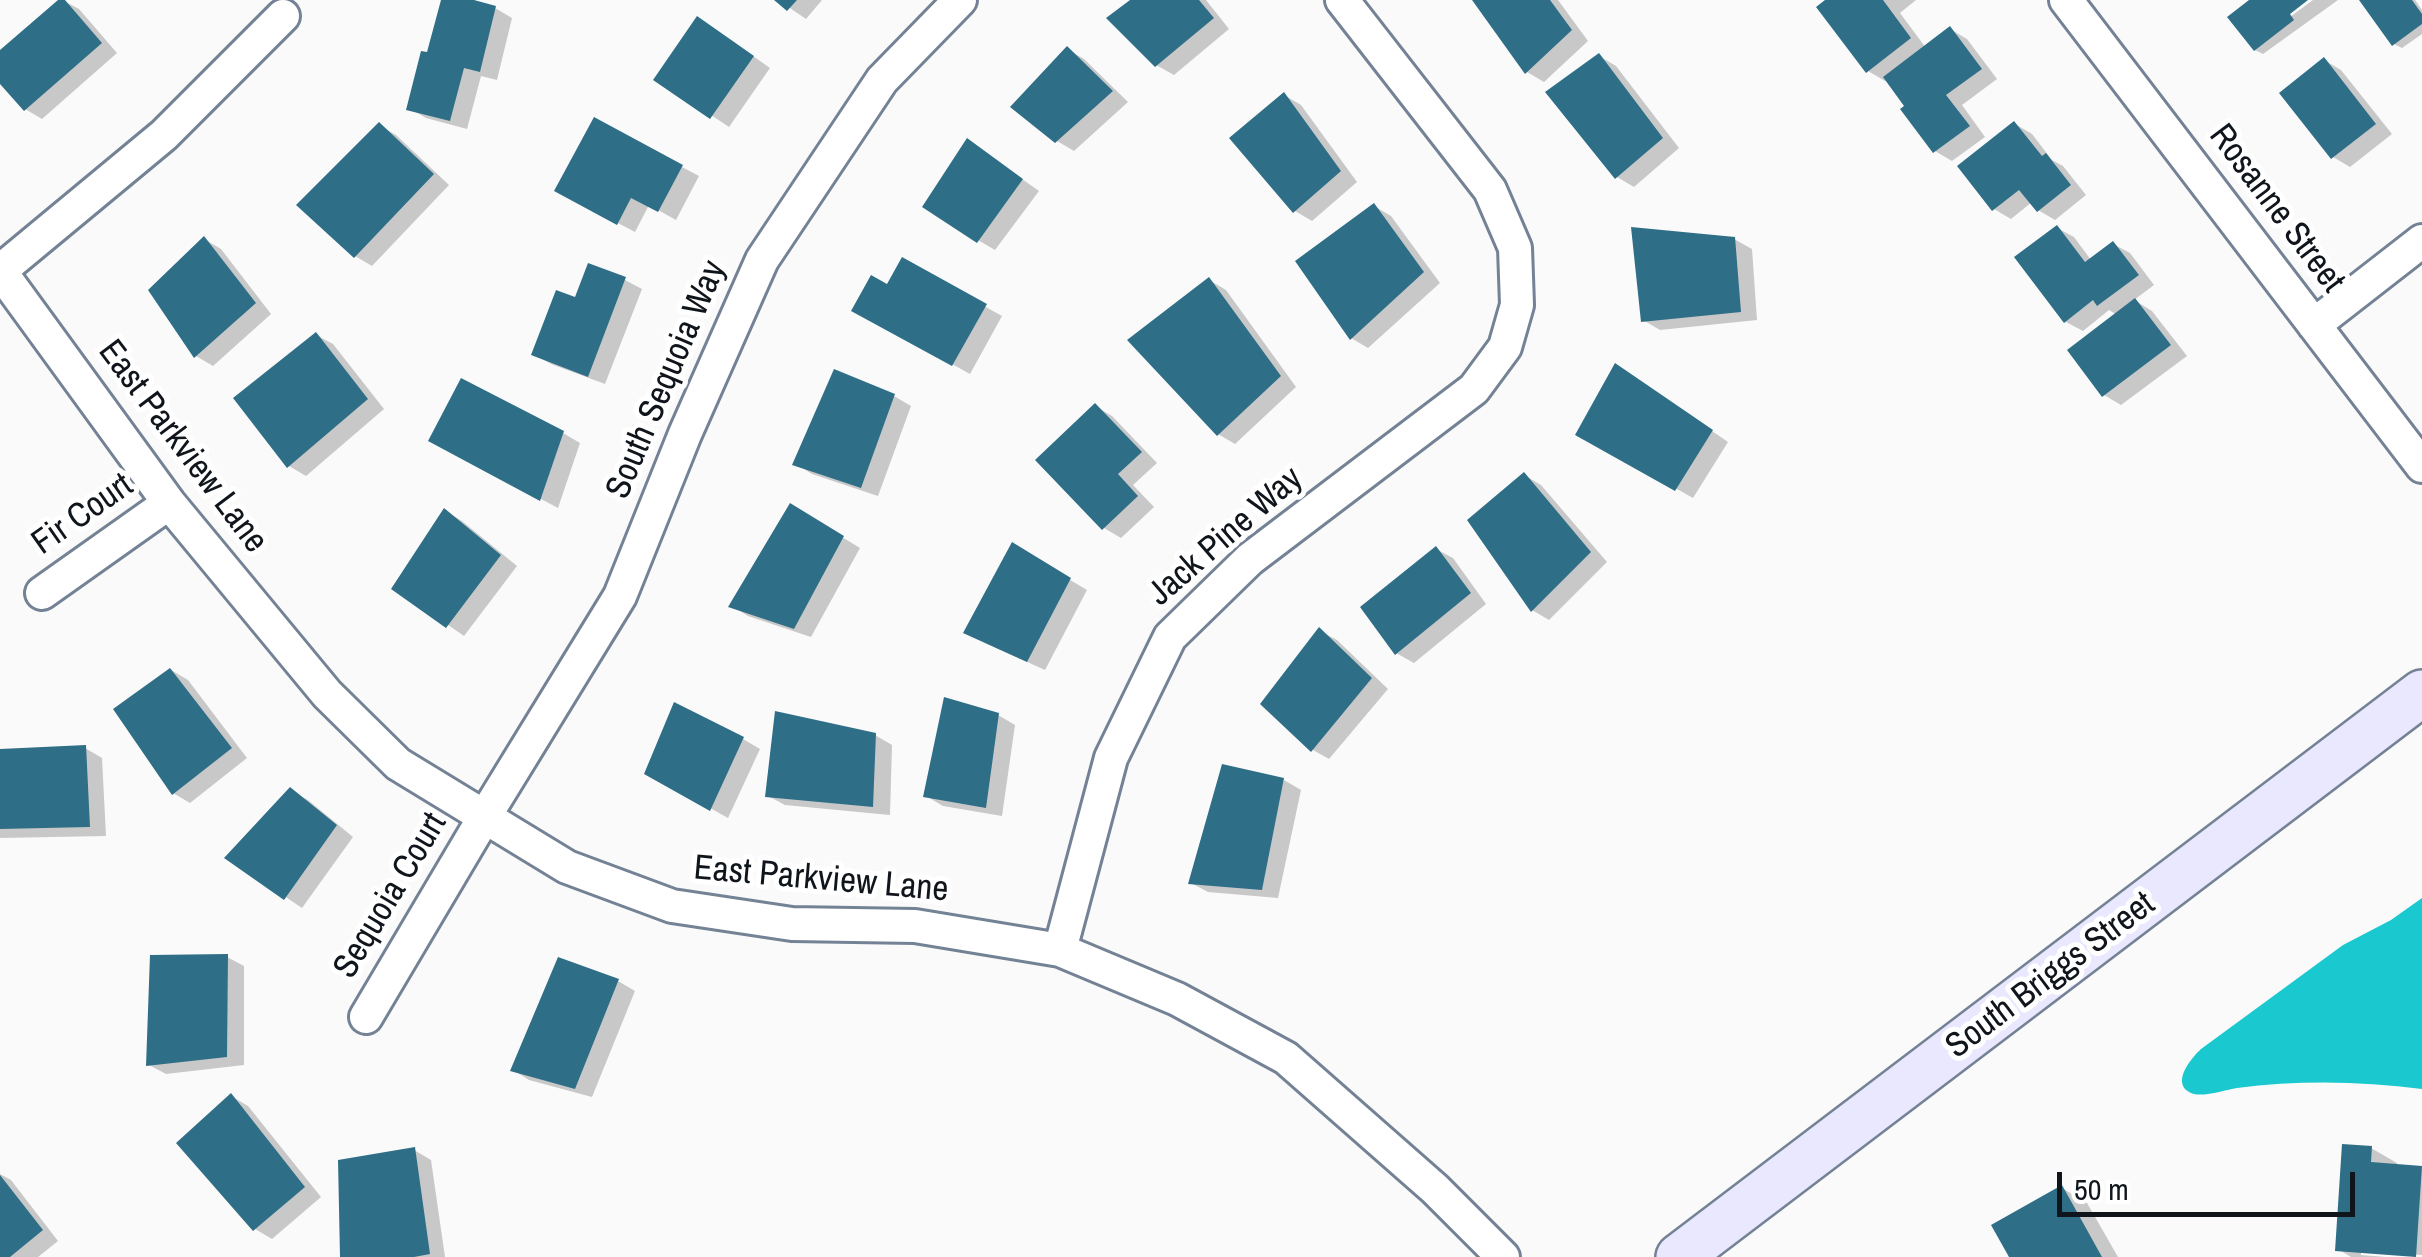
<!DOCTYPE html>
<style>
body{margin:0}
#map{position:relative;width:2422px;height:1257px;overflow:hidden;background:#fafafa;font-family:"Archivo Narrow",sans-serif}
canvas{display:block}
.scale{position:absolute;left:2057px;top:1172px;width:298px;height:45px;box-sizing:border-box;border:5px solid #10151c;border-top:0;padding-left:12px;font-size:30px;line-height:35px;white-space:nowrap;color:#10151c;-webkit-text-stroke:8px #fff;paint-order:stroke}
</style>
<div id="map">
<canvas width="2422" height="1257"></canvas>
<div class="scale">50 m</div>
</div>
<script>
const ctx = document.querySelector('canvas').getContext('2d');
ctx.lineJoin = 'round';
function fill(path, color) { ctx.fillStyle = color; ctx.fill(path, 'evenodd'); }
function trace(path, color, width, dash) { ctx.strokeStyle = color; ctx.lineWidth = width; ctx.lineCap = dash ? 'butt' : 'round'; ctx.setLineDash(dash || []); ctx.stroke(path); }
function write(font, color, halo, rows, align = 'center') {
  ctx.font = font + ' "Archivo Narrow",sans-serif'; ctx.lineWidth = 10; ctx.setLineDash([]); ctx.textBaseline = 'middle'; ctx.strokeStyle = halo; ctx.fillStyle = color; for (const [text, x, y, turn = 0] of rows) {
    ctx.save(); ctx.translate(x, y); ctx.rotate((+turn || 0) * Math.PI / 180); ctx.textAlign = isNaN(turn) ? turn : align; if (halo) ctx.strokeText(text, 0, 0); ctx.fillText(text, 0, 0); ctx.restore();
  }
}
const water = new Path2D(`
 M2422,898V1089C2361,1081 2298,1080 2237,1088C2224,1090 2202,1098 2191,1093C2170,1084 2191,1058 2201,1049L2343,945L2391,920Z`);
const shadow = new Path2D(`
 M62,0L79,9L117,53L42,119L25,109L0,80V53Z
 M443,0H464L495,8L512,18L497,80L481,76L467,129L426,118L409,108L429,55Z
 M778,0H822L806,19Z
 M1134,0H1206L1229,29L1174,75L1156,65Z
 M1475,0H1558L1588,41L1544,82L1527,72Z
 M1829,0H1916L1900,13L1926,48L1950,29L1967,39L1997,79L1962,105L1985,137L1952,161L1935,151L1908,106L1888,79L1885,81L1868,71Z
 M2253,0H2304L2286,14L2290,17L2313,0H2338L2263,54L2255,50Z
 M2362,0H2415L2422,10V34L2402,48L2394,44Z
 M715,29L770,68L729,127L657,79Z
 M1067,49L1084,59L1128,102L1074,151L1057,141Z
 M1599,56L1616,66L1679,148L1634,187L1617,177Z
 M2324,60L2341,70L2392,134L2350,167L2333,157Z
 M1284,95L1301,105L1357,182L1312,221L1295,211Z
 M2015,124L2032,134L2052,160L2063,166L2086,195L2055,220L2038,210L2032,202L2011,219L1994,209Z
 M379,125L396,135L449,185L372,266L355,256Z
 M968,141L1039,191L995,250L978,240Z
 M682,167L699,176L676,220L649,205L635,232L574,200Z
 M1374,206L1391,216L1440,283L1368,348L1351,338Z
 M2057,228L2074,237L2091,260L2113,244L2130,253L2154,285L2134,300L2152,311L2187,356L2121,405L2104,395L2117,315L2109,310L2083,331L2066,322Z
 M204,239L221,249L271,314L213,366L196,356Z
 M1734,239L1752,249L1757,320L1660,330L1643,320Z
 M903,261L1002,316L970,374L854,310L888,287Z
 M625,280L642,289L605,384L551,364L534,354L576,300Z
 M1209,280L1226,290L1296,387L1235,444L1218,434Z
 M316,335L333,344L384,409L306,476L289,466Z
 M1633,377L1728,442L1693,498L1579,434Z
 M894,396L911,406L878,496L812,474L796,464Z
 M1095,406L1112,416L1157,463L1133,485L1154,507L1121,538L1104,528L1038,460Z
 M563,433L580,443L558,508L448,450Z
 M1524,475L1541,485L1607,562L1549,620L1532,610Z
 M791,506L860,548L811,637L748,616L732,606Z
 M445,511L462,521L517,566L464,636L395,588Z
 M1013,546L1087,590L1045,670L983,642Z
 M1436,549L1453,558L1486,604L1414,663L1396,653Z
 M1320,631L1337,640L1388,689L1329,759L1313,750Z
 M171,670L188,680L247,758L190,803L173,793Z
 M998,715L1015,725L1002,816L943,806L926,796Z
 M875,735L892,745L890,815L785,805L768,796Z
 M743,739L760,749L728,818L647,773Z
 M85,748L102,758L106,836L0,838V751Z
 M1284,780L1301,790L1278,898L1208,892L1191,883Z
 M291,791L308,800L353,837L302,908L228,858Z
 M227,957L244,966V1065L166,1074L149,1065Z
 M618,981L635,991L592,1097L529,1080L513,1070Z
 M231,1096L248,1106L321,1197L272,1239L255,1229Z
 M2371,1148L2397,1163V1167L2422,1169V1255L2361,1250V1255L2386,1257H2351L2338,1249Z
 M414,1150L431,1160L445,1257H342Z
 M0,1174L11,1180L58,1241L38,1257H0Z
 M2062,1188L2087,1203L2118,1257H2012Z`);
const building = new Path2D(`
 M58,0H65L102,43L24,111L0,84V50Z
 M441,0H474L496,6L480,72L464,68L450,121L406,110L421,51L427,52Z
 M774,0H797L787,11Z
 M1130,0H1199L1214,18L1155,67L1106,18Z
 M1472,0H1550L1572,30L1525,74Z
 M1825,0H1883L1911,38L1866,73L1816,7Z
 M2249,0H2308L2290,14L2294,20L2254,51L2227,17Z
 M2359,0H2412L2422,14V24L2392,46Z
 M697,16L754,56L710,119L653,80Z
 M1950,26L1982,69L1946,95L1970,126L1933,153L1900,109L1904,106L1883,77Z
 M1067,46L1113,91L1055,143L1010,107Z
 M1599,53L1663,138L1615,179L1545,92Z
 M2324,57L2376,124L2331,159L2279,93Z
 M1284,92L1341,171L1293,213L1229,138Z
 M594,117L683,165L658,212L631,198L617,225L554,191Z
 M2014,121L2042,156L2046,153L2071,185L2037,212L2019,190L1992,211L1957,166Z
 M379,122L434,174L354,258L296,205Z
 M967,138L1023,179L977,243L922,207Z
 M1374,203L1424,272L1350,340L1295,261Z
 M2057,225L2085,262L2113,241L2139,275L2097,306L2093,300L2064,323L2014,257Z
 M1631,227L1735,237L1741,312L1641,322Z
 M204,236L256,303L194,358L148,290Z
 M902,257L987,304L952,366L851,311L871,275L887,284Z
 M588,263L626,277L588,377L531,355L556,290L575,297Z
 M1209,277L1281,376L1217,436L1127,340Z
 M2135,298L2171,345L2102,397L2067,350Z
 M316,332L368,399L287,468L233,398Z
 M1615,363L1713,430L1675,491L1575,435Z
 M834,369L895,394L861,488L792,465Z
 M461,378L564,431L540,501L428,441Z
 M1095,403L1142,452L1118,474L1138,496L1102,530L1035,460Z
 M1524,472L1591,552L1531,612L1467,520Z
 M790,503L844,536L794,629L728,607Z
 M444,508L501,555L446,628L391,589Z
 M1012,542L1071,578L1027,662L963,633Z
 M1436,546L1471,593L1395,655L1360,607Z
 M1319,627L1372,678L1311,752L1260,704Z
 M170,668L232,748L172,795L113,709Z
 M944,697L999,713L986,808L923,797Z
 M674,702L744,737L710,811L644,774Z
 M775,711L876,733L873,807L765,797Z
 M86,745L90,827L0,829V749Z
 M1222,764L1284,778L1262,890L1188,884Z
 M290,787L337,825L284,900L224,858Z
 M228,954L227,1057L146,1066L150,955Z
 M558,957L619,979L575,1089L510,1071Z
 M231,1093L305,1187L253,1231L176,1143Z
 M2342,1144L2372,1146L2371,1162L2422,1166L2416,1257L2335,1251Z
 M415,1147L430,1254L414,1257H340L338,1160Z
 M0,1175L43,1230L10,1257H0Z
 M2062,1185L2102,1257H2009L1991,1225Z`);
const street = new Path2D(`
 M2066,0L2422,466
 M0,271L169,503L327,694L398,764L567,867L672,906L792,924L915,926L1060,950L1177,999L1286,1058L1435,1189L1503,1257
 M0,271L164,135L283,16
 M2314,325L2422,241
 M42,593L169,503
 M1060,950L1111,758L1170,637L1250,559L1474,389L1505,347L1517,305L1515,248L1490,190L1342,0
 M366,1017L485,816L620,596L685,434L762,260L882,80L960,0`);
const secondary = new Path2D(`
 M1679,1257L2422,693`);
const streetNames = [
 ["Rosanne Street",2276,209,53],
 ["South Sequoia Way",667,380,-67],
 ["East Parkview Lane",182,447,53],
 ["Fir Court",83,515,-35],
 ["Jack Pine Way",1226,537,-41],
 ["East Parkview Lane",821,880,5],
 ["Sequoia Court",391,896,-59],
 ["South Briggs Street",2051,976,-37]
];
fill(water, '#19c9cf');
fill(shadow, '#0003');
fill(building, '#2f6e87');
trace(street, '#748295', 38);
trace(secondary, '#748295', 50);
trace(street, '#fff', 32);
trace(secondary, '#e9e8fe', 45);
write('35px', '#10151c', '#fff', streetNames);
</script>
